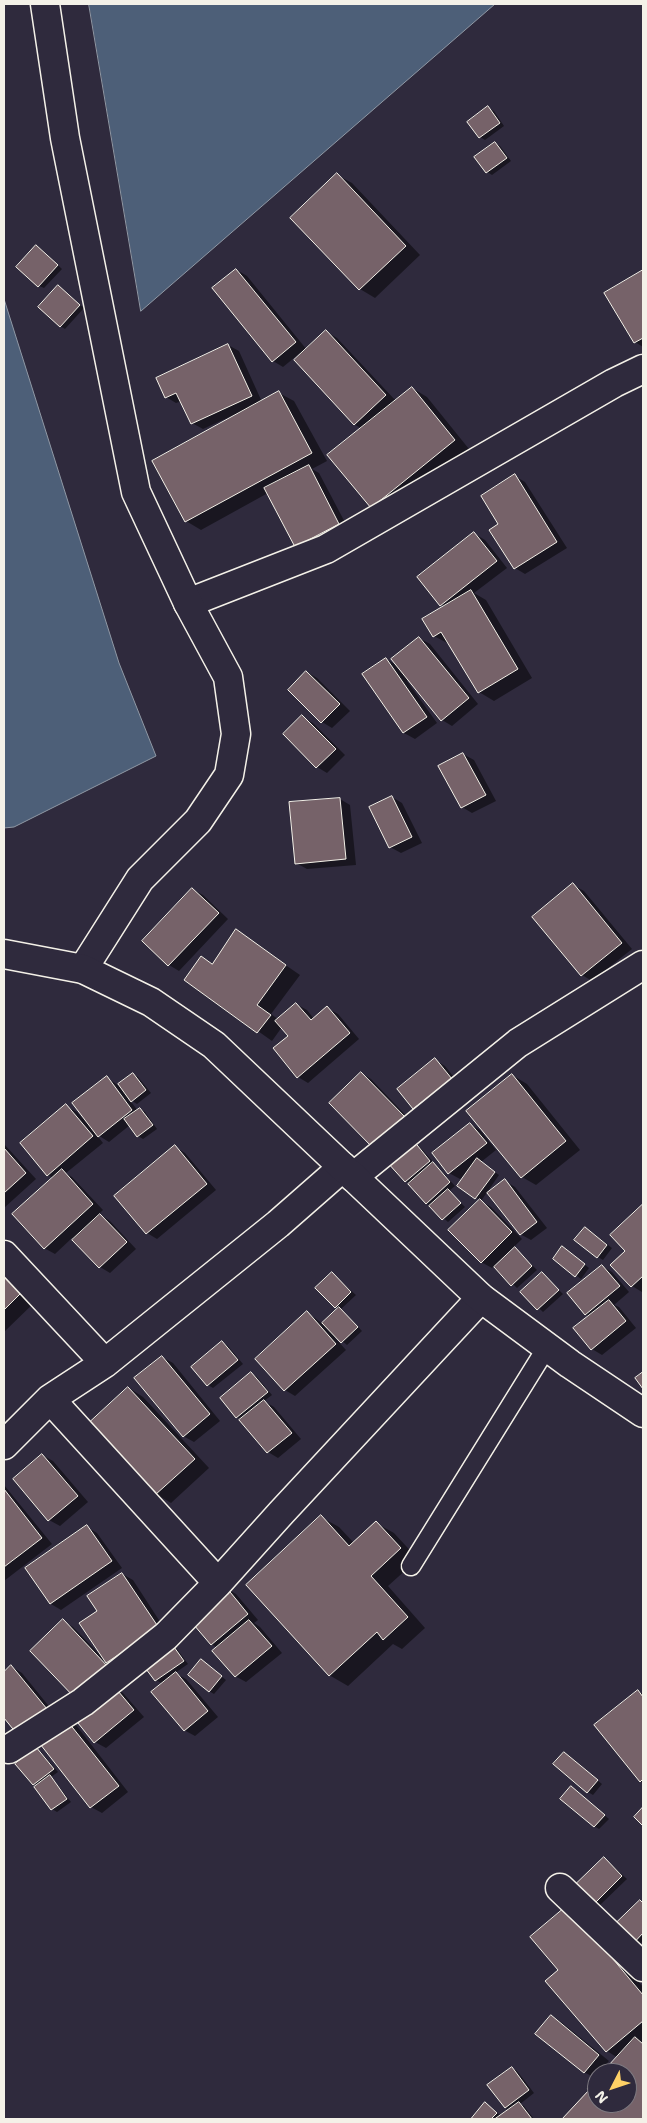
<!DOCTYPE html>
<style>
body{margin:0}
#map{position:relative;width:647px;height:2123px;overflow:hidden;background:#2f2a3d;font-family:"Shantell Sans",sans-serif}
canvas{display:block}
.frame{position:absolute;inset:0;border:5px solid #f4f1e8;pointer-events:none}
.north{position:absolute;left:587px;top:2063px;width:50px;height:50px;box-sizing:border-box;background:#2f2a3d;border:1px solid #7e7a81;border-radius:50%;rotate:229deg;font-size:14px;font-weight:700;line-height:20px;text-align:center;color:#f4f1e8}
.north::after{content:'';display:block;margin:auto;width:18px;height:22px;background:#ffd166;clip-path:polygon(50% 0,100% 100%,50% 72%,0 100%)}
</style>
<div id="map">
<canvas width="647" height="2123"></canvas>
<div class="frame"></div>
<div class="north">N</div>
</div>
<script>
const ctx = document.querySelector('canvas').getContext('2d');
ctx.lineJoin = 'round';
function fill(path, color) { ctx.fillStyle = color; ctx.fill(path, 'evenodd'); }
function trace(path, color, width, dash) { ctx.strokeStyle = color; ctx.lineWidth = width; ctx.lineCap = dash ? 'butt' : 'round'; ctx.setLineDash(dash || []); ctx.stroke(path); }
const water = new Path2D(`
 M89,4H495L141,311Z
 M4,299L119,663L156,756L14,827L4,828Z`);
const shadow = new Path2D(`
 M488,108L494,111L504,126L485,140L480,137Z
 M495,143L500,146L511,161L492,175L487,172Z
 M337,175L352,183L420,255L375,298L360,289L292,218Z
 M41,249L62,269L44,288L39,286Z
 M237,270L247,276L307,350L327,332L337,338L396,401L412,388L427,397L469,449L386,515L372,507L362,429L354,424L300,353L283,367L273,361Z
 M643,272V347L635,342L606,293Z
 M58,287L84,308L65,329L60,326Z
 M228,345L239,351L262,402L279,393L294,401L327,461L312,469L319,473L349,530L296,546L268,493L201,530L186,521L239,415L238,413L203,429L192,423L182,401L176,403L166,397Z
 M515,476L525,482L567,548L525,574L515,568L500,524Z
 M475,534L485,540L507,568L474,593L486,600L532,678L494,701L479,692L449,644L434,636L444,607L419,577Z
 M419,638L430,644L478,704L452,726L442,720L409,679L407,681L437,723L415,739L404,733L364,675L386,659L398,666Z
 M307,672L317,678L350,711L332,728L322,722Z
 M302,717L313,723L345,755L327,773L317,767Z
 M463,754L474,760L496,801L472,813L462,807Z
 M392,797L402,803L422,843L401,853L390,847Z
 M340,799L350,805L356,865L307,869L296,863Z
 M573,885L584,891L632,949L592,981L582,975Z
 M192,889L203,895L228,919L179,971L169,965Z
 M236,931L300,975L271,1014L279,1020L296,1004L307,1010L314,1019L327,1008L338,1014L359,1039L308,1083L298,1077L289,1036L282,1027L272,1041L186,980L202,958L213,964Z
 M435,1060L445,1066L461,1086L425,1115L414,1109L399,1089Z
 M361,1073L371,1079L414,1124L373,1147Z
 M133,1074L138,1077L151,1093L137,1104L129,1099L138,1111L140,1109L145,1112L157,1129L143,1139L138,1136L130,1125L109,1142L96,1134L103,1143L66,1173L72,1177L103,1210L99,1214L110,1221L136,1249L110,1273L100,1267L72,1238L55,1254L44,1248L54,1178L47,1175L66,1106L77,1112L86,1122L107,1078L118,1085Z
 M512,1075L527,1084L580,1150L536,1185L522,1177Z
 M470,1124L480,1130L496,1150L481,1162L499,1175L481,1201L491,1207L522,1239L495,1265L497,1267L516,1249L537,1270L517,1288L494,1266L492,1268L481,1262V1201L459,1185L466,1174L460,1179L449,1173Z
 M413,1142L418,1145L455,1186L449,1191L465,1207L448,1222L426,1203L410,1184L406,1181Z
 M4,1144L36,1179L4,1208Z
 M175,1147L185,1153L216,1190L157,1239L147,1233Z
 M505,1181L515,1187L547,1228L531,1240L520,1234Z
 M643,1206V1291L642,1292L632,1286L627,1251L612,1235Z
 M590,1231L612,1248L603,1260L598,1257Z
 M563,1247L589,1268L581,1279L554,1258Z
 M602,1266L612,1272L629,1292L614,1305L619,1307L636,1328L602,1355L592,1349L590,1317L585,1314Z
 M4,1267L36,1301L4,1332Z
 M332,1274L356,1295L341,1309L362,1331L347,1345L337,1337L335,1338L346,1350L295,1396L285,1390L308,1313L323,1324L339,1309L336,1307Z
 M542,1274L563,1294L543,1312L522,1292Z
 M222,1342L227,1345L243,1364L213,1388L208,1385L193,1367Z
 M162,1357L173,1363L220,1421L194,1442L183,1436Z
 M251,1374L256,1376L272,1395L264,1401L274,1407L301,1439L278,1458L268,1452L242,1420L237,1417Z
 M129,1388L143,1397L209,1468L171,1503L156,1494L91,1424Z
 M42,1455L53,1461L88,1502L60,1526L49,1520L14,1479Z
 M4,1485L52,1544L4,1581Z
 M321,1517L339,1527L354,1543L376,1523L394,1533L418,1559L388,1586L425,1628L402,1649L393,1644L348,1686L329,1675Z
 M87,1527L97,1533L122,1568L61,1610L51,1604Z
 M122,1574L133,1580L168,1634L118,1668L108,1664L120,1675L113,1687L123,1693L144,1717L106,1748L95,1742L63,1621L73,1627L102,1657L99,1611Z
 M226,1588L236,1594L258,1620L254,1623L260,1627L282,1653L246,1682L235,1676L218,1648L211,1644Z
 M174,1645L188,1664L175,1673L186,1679L218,1717L195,1736L184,1730L163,1684L156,1680Z
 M201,1660L226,1680L214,1694L209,1691Z
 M12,1667L22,1673L56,1715L17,1733L4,1716V1673Z
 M638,1691L643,1694V1783L640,1781Z
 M65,1719L76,1725L128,1792L102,1813L91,1807L39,1740Z
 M36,1749L41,1752L58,1772L51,1777L71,1802L57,1812L52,1809L37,1786L17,1764Z
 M564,1753L602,1784L593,1795L588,1792Z
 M576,1791L609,1819L599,1829L594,1826Z
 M604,1858L627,1879L599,1906L594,1903Z
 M640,1901L643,1903V1941L635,1949L630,1946Z
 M583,1915L643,1987V2119H563L597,2081V2103H627V2073H605L618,2058L607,2051L560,1970Z
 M551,2016L561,2022L609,2061L599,2073H597L595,2078L584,2072L537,2034Z
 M512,2068L517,2071L534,2093L520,2104L524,2106L534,2119H475L474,2118L486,2104L501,2116L510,2110L505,2108Z`);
const building = new Path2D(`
 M488,106L500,123L479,138L467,122Z
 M495,142L507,158L486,173L474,157Z
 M337,173L406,246L359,290L290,218Z
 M36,245L58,265L38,287L16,267Z
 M236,269L296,342L272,362L212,288Z
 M643,270V338L634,343L604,293Z
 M58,285L80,305L60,327L38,307Z
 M326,330L386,395L354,425L294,360Z
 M228,344L252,396L191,424L176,393L165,398L156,378Z
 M412,387L455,440L371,508L327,455Z
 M279,391L312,453L185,522L152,461Z
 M309,465L339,524L295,547L264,488Z
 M515,474L557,542L514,569L489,530L498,524L481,496Z
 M474,532L497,561L440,606L417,577Z
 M471,590L518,669L478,693L441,632L433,637L422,619Z
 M419,637L469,698L441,721L391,659Z
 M386,658L427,717L403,733L362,674Z
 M306,671L340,704L321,723L288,690Z
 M302,715L336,749L316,768L283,734Z
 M463,753L486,795L461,808L438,766Z
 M392,796L412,837L389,848L369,807Z
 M340,798L346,859L295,864L289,802Z
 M573,883L622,943L581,976L532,917Z
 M192,888L219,913L168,966L142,941Z
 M236,929L286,965L257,1005L271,1015L257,1033L184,980L201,956L212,964Z
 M296,1003L311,1020L327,1006L350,1033L297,1078L273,1048L288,1036L275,1021Z
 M435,1058L452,1079L413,1109L397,1089Z
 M361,1072L405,1117L373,1148L329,1103Z
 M133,1073L146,1090L131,1102L118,1084Z
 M512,1074L566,1141L521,1178L466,1111Z
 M107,1076L132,1110L98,1137L72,1103Z
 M66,1104L93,1136L47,1176L20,1143Z
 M140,1108L153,1125L137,1137L124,1119Z
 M470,1123L487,1143L448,1174L432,1153Z
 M413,1140L430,1161L405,1182L387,1162Z
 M175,1145L207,1184L146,1234L114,1196Z
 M4,1148L26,1173L4,1193Z
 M477,1158L495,1172L475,1199L457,1186Z
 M433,1162L450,1182L426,1204L408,1184Z
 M62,1169L93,1204L44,1249L12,1214Z
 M505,1179L537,1222L520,1235L487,1193Z
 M448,1189L461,1203L442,1220L429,1206Z
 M480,1199L512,1232L481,1263L448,1230Z
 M643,1204V1276L631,1287L610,1265L625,1251L610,1235Z
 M100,1214L127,1242L99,1268L72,1240Z
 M585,1227L607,1245L597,1258L574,1240Z
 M562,1246L585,1264L575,1277L553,1259Z
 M515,1247L532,1266L511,1286L494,1267Z
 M602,1265L620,1286L585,1315L567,1293Z
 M4,1272L22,1292L4,1310Z
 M332,1272L351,1292L335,1308L315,1288Z
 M542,1272L559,1290L537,1310L520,1292Z
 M609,1300L626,1321L591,1350L573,1328Z
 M339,1307L358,1327L341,1343L322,1323Z
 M307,1311L336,1344L284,1391L255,1359Z
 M222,1341L238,1360L207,1386L191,1367Z
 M162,1356L210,1414L183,1437L134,1378Z
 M251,1372L268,1392L236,1418L220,1398Z
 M643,1372V1389L635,1378Z
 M128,1387L195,1459L155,1495L89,1423Z
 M264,1400L292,1433L267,1453L239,1420Z
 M42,1454L78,1496L48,1521L13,1479Z
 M4,1489L42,1538L4,1567Z
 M321,1515L349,1546L376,1521L401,1548L371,1576L408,1617L383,1640L377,1632L329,1676L246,1585Z
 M87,1525L112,1561L50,1604L25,1568Z
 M122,1573L159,1628L106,1663L79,1623L97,1611L87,1596Z
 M226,1587L248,1614L211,1645L188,1618Z
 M63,1619L110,1669L77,1700L30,1651Z
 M249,1620L272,1646L235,1677L212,1651Z
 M169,1640L184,1661L155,1681L140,1661Z
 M201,1659L222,1676L209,1692L188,1675Z
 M11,1665L47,1709L17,1734L4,1718V1672Z
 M176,1672L208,1711L184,1731L151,1692Z
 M113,1685L134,1710L94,1743L74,1718Z
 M638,1690L643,1697V1779L640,1782L594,1725Z
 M65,1718L119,1786L90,1808L37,1740Z
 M36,1747L54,1769L33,1785L15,1764Z
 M564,1752L598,1780L587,1793L553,1764Z
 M50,1775L67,1799L51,1810L34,1787Z
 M571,1786L605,1815L594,1827L560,1799Z
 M643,1807V1826L634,1817Z
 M604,1857L622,1876L594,1904L575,1885Z
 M640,1900L643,1903V1933L630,1947L611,1928Z
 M568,1905L643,1995V2021L606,2052L545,1981L558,1970L530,1937Z
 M551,2015L599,2055L584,2073L535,2034Z
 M635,2037L643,2044V2119H562L589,2090L587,2089L597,2078V2103H627V2073H602Z
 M512,2067L529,2090L505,2108L487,2085Z
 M485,2102L497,2113L491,2119H474L472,2118Z
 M519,2102L532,2119H495Z`);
const lane = new Path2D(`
 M411,1566L547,1347`);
const street = new Path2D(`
 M188,603L326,549L614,383L643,369
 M353,1177L518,1043L643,965
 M4,1255L105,1363
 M50,1399L218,1583
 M4,1445L50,1399L105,1363L278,1224L343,1167
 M9,1749L83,1702L166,1636L218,1583L281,1513L481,1298
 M560,1888L643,1967`);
const secondary = new Path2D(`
 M45,4L65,138L136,492L188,603L228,677L236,734L229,775L198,821L140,879L83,969`);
const primary = new Path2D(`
 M4,954L83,969L151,1002L214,1045L481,1298L570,1364L643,1413`);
fill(water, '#4d5f78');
trace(water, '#9099a5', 1);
fill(shadow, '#0007');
fill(building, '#766269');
trace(building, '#f4f1e8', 1);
trace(lane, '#f4f1e8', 21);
trace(street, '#f4f1e8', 31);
trace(secondary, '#f4f1e8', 31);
trace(primary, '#f4f1e8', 31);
trace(lane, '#2f2a3d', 18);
trace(street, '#2f2a3d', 28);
trace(secondary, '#2f2a3d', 28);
trace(primary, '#2f2a3d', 28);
</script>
